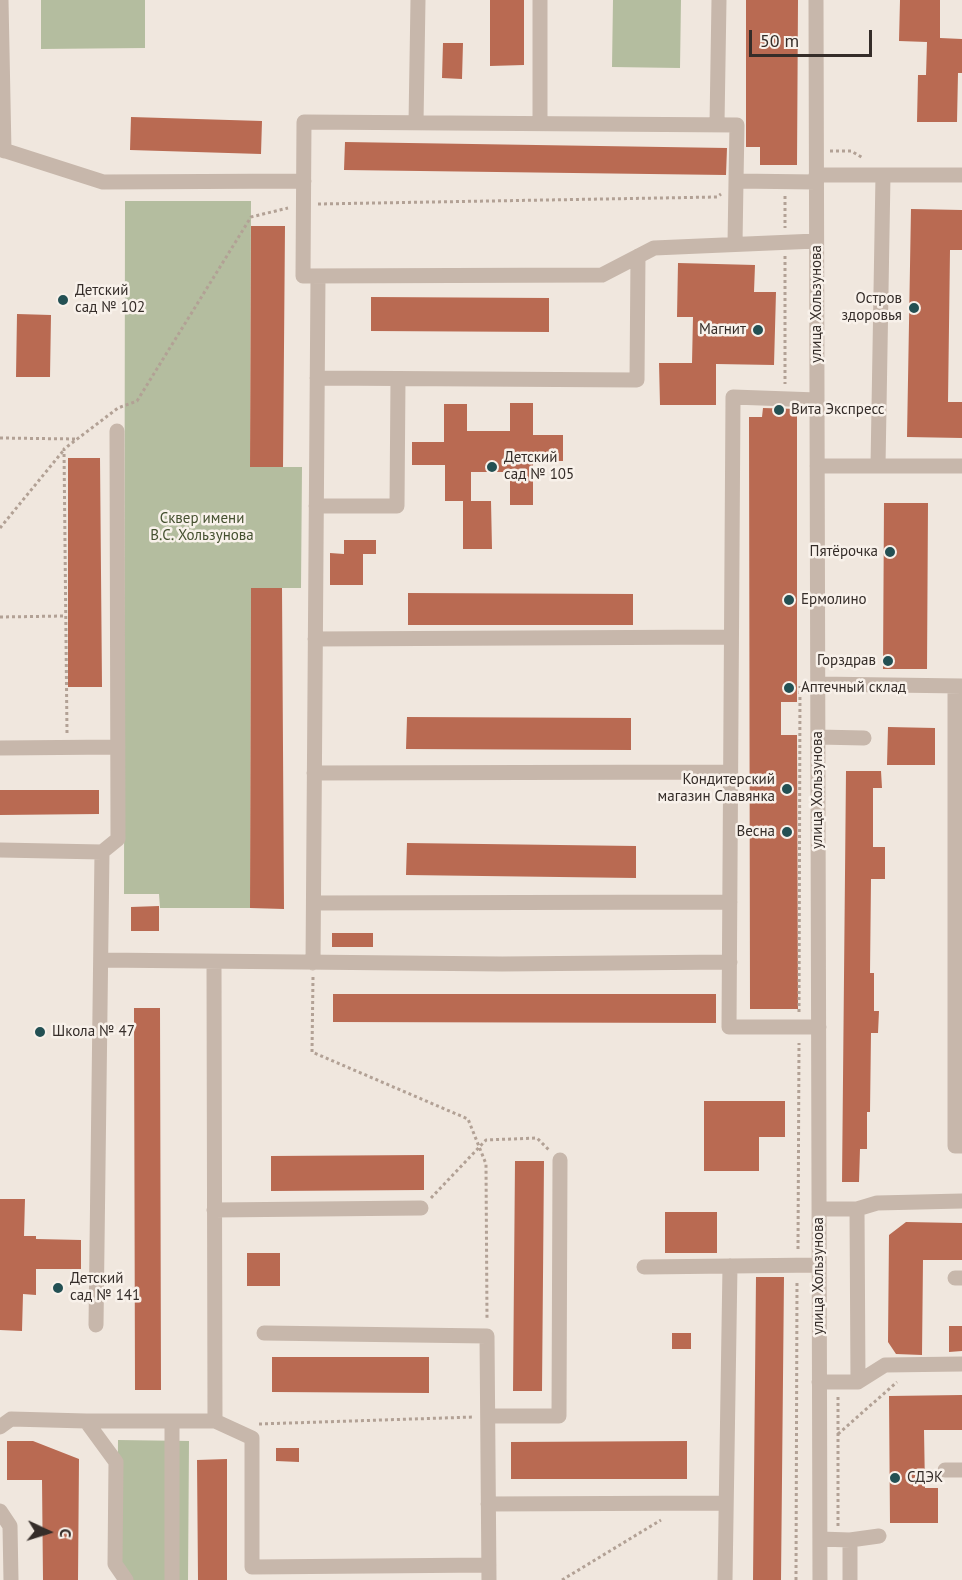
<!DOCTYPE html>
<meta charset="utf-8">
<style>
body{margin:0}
#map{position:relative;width:962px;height:1580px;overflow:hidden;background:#f0e7de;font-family:"PT Sans",sans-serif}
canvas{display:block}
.north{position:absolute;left:18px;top:1502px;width:60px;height:60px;-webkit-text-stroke:4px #f8f1ea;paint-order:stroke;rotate:94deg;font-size:16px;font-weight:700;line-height:24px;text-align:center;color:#352d29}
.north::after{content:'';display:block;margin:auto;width:21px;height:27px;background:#352d29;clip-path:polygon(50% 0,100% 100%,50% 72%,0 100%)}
.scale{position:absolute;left:749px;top:30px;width:123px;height:27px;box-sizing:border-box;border:3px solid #352d29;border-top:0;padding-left:8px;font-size:18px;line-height:21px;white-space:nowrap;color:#352d29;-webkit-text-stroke:4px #f8f1ea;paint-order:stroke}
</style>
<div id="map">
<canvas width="962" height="1580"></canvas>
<div class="north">С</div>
<div class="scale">50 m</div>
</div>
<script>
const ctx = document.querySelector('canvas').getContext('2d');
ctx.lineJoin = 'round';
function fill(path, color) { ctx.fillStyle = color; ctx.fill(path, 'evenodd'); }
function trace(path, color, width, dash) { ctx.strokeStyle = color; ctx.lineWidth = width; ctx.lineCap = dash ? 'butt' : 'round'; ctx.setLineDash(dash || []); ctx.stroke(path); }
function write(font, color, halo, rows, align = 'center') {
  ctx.font = font + ' "PT Sans",sans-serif'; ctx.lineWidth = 5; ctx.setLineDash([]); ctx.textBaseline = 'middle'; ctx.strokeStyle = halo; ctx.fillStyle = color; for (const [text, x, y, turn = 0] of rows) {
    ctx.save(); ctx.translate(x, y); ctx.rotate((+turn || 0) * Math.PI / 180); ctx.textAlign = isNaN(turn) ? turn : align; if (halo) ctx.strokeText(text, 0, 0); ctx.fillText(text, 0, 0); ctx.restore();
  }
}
const green = new Path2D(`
 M41,0H145V48L41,49Z
 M613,0H681L680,68L612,67Z
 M125,201H251L250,467H302L301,588H251L250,908H160L159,894H124Z
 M118,1440L189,1441L188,1580H117Z`);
const building = new Path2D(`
 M490,0H524V65L490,66Z
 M746,0H798L797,165H760V147H746Z
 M900,0H940V38L962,39V73H958L957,122H917L918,75H926L927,42L899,41Z
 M443,43H463L462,79L442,78Z
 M131,117L262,121L261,154L130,150Z
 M345,142L727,148L726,175L344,170Z
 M911,209L962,210V250H950L948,402H962V438L907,437Z
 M251,226H285L283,467H250Z
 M678,263L755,265L754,292H776L774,365L716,364V405H660L659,363H692L693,317H677Z
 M371,297L549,298V332L371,331Z
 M17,314L51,315L50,377H16Z
 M510,403H533V435H563V461H533V505H510V472H471V501H491L492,549H463V501H445V465H412V442H444V404H467V431H510Z
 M763,408L797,409V702H781V735H797L798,1009H750L749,417H762Z
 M68,458H100L102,687H68Z
 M884,503H928L927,669H883Z
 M344,540H376V554H363V585H330V553L344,554Z
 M251,588H282L284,909L250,908Z
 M408,593L633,594V625H408Z
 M407,717L631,718V750L406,749Z
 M888,727L935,728V765H887Z
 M846,771H881L882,788H873V847H885V879H871L870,973H874V1011H879L878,1033H871L870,1112H867V1149H860L859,1182H842Z
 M0,790H99V814L0,815Z
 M407,843L636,846V878L406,875Z
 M159,906V931H131V907Z
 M332,933H373V947H332Z
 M333,994H716V1023L333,1022Z
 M134,1008H160L161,1390H135Z
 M704,1101H785V1137H759V1171H704Z
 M424,1155V1190L271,1191V1156Z
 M515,1161H544L542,1391H513Z
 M0,1199H25L24,1236H36V1239L81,1240V1269H36V1295L23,1294L22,1331L0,1330Z
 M665,1212H717V1253H665Z
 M906,1222L962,1223V1260H923L922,1355L896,1354L888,1342L889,1235Z
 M247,1253H280V1286H247Z
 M756,1277H784L781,1580H753Z
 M949,1326H962V1351L949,1352Z
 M672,1333H691V1349H672Z
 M272,1357H429V1393L272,1392Z
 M962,1395V1430H924L925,1488H938V1523H890L889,1396Z
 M7,1441H33L79,1459L78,1580H43L42,1480H7Z
 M687,1441V1479H511V1442Z
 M276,1448H299V1462L276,1461Z
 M227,1459V1580H198L197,1460Z`);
const path = new Path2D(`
 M830,151H851L863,158
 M785,196V228
 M318,204L717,197L721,194
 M785,256V384
 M0,438L76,439
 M0,528L63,451
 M0,617L65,616
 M67,733L64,449L118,408L137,401L251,217L288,208
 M313,977L312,1052L468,1119L486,1164L487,1320
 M799,1012L800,686
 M431,1198L486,1140L537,1138L550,1151
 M798,1249L799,1043
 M259,1424L474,1417
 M838,1434L897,1382
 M838,1526V1397
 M562,1580L661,1520
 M796,1580L797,1280`);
const minor = new Path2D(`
 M1,0L4,151
 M540,0V123
 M816,0L820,1580
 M416,123L418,0
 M717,124L719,0
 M0,149L103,182L304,181
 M816,175H962
 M736,181L737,125L304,122L303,276L602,275L654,248L816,241
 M735,244L736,181L816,182
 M317,378L637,380L638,256
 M817,400L733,397L729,1027H819
 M817,466H962
 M878,466L883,175
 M316,506H397L398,379
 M315,639L731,637
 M818,684L962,686
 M955,686V1146H962
 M818,737L864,738
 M0,748L118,747
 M314,773L730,772
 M0,850L102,852L96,1325
 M102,852L118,839L117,431
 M314,903L730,902
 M101,960L502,964L730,962
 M313,963L318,276
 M819,1209H857L858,1382H819
 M857,1209L877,1203L962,1201
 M214,1210L421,1208
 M644,1267L819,1265
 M955,1278H962
 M264,1333L487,1336L489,1580
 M858,1382L885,1365L962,1364
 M488,1416H559L560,1160
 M86,1421H215L214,962
 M215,1421L252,1438V1567L489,1565
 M0,1427L11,1419L86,1421L116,1462L115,1564L126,1580
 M945,1470H962
 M488,1504L726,1503
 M0,1511L10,1526L11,1580
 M820,1539L850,1540L879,1536
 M172,1580V1421
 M725,1580L730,1266
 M850,1580V1540`);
const markers = [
 [63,300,6,"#235053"],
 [914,308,6,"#235053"],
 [758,330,6,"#235053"],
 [779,410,6,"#235053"],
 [492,467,6,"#235053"],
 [890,552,6,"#235053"],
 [789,600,6,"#235053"],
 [888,661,6,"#235053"],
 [789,688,6,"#235053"],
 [787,789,6,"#235053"],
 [787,832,6,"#235053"],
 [40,1032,6,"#235053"],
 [58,1288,6,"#235053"],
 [895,1478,6,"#235053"]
];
const poiNames = [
 ["Детский",75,291],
 ["сад № 102",75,308],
 ["Остров",902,299,"right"],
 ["здоровья",902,316,"right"],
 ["Магнит",746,330,"right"],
 ["Вита Экспресс",791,410],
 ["Детский",504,458],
 ["сад № 105",504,475],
 ["Пятёрочка",878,552,"right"],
 ["Ермолино",801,600],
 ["Горздрав",876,661,"right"],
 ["Аптечный склад",801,688],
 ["Кондитерский",775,780,"right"],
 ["магазин Славянка",775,797,"right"],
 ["Весна",775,832,"right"],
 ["Школа № 47",52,1032],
 ["Детский",70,1279],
 ["сад № 141",70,1296],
 ["СДЭК",907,1478]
];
const streetNames = [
 ["улица Хользунова",817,304,-90],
 ["улица Хользунова",818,790,-90],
 ["улица Хользунова",819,1276,-90]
];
const parkNames = [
 ["Сквер имени",202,519],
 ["В.С. Хользунова",202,536]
];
fill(green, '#b4bd9f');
fill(building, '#b96a52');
trace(path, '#b2a195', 3, [3, 3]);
trace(minor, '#c7b7ab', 15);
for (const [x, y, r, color] of markers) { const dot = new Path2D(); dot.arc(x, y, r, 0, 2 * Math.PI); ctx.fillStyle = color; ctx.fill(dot); trace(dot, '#f8f1ea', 2); }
write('15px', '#352d29', '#f8f1ea', poiNames, 'left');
write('15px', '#352d29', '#f8f1ea', streetNames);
write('15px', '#455130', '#f8f1ea', parkNames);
</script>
